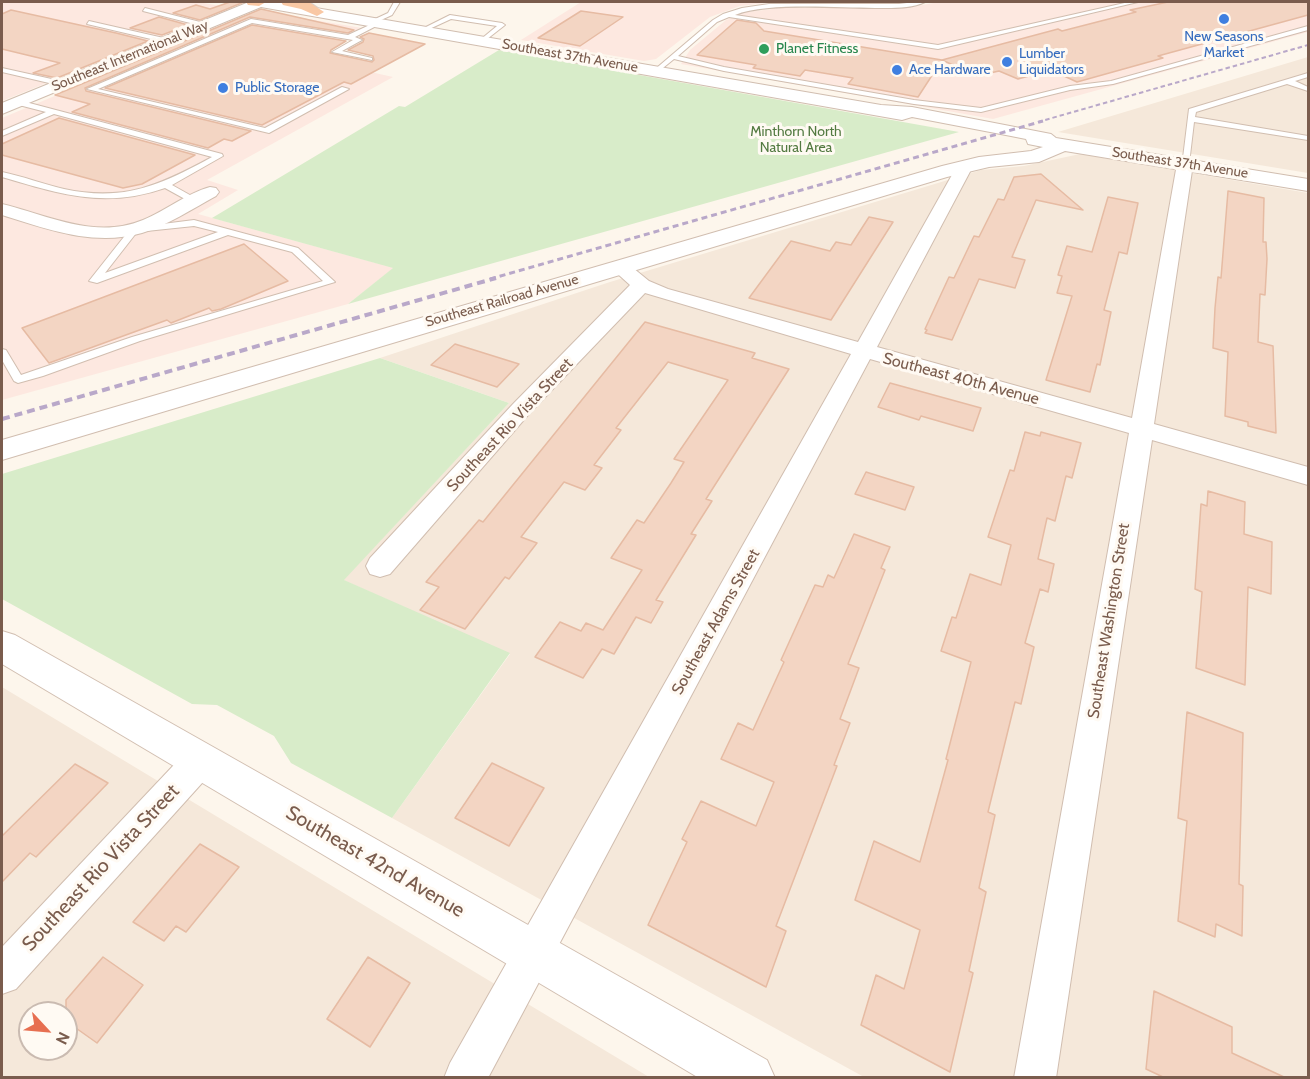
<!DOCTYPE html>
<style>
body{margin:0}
#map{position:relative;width:1310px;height:1079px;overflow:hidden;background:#fdf6ec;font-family:Cabin,sans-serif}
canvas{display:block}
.frame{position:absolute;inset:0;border:3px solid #7a5c4d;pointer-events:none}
.north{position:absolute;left:18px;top:1001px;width:60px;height:60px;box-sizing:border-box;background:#fffaf3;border:2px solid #cabbb1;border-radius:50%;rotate:116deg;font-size:16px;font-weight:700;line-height:24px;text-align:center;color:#7a5c4d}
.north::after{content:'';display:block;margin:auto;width:21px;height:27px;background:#e76f51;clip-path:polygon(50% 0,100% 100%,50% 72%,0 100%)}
</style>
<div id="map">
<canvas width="1310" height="1079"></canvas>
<div class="frame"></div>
<div class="north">N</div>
</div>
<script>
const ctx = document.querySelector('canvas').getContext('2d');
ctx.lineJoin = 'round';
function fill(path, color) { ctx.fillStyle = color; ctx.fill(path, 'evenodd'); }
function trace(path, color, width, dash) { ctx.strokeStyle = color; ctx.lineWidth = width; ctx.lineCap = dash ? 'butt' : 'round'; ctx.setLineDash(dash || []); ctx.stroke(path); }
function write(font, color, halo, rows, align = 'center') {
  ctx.font = font + ' Cabin,sans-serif'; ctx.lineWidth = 6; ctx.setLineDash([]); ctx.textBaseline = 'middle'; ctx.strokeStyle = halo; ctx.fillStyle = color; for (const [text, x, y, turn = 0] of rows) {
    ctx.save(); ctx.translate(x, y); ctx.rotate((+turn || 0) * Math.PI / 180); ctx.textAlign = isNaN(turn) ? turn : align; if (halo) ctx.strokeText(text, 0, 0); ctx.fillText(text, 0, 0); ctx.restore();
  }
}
const residential = new Path2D(`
 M1308,57V173L1058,132Z
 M1080,154L1308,193V1077H864L392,818L510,654L343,580L509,403L380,358L610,282L981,170L1024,166Z
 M2,687L649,1077H2ZM30,1013H66V1049H30Z`);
const commercial = new Path2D(`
 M2,2H198L232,8L2,101Z
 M581,2H903H775L740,6L710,17L656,59L644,61L521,40Z
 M938,2H1308V32L993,119L681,64L690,50L726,20L747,12L781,8H907Z
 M272,13L362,28L303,57L393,77L207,180L238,190L198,214L394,268L348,304L2,400V118L246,16Z`);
const green = new Path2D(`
 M499,50L959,132L348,304L393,268L212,218L399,106L405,107Z
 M380,358L509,403L344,580L510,653L392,818L291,763L274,736L217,705L192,704L2,599V474Z`);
const building = new Path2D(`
 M230,2H244L200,20L173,13L196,5L210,9Z
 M1168,2H1308V15L1158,56L1163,58L1077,82L1051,70L1018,79L999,71L977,76L942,60L1058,29L1062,31L1136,12L1130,10Z
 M261,9L354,30L348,33L250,17L85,88L86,91L251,131L232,141L224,139L208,148L72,112L90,104L55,95Z
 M11,10L116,33L148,41L57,78L33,73L60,63L2,49V14Z
 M581,11L623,17L580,46L538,38Z
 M159,17L188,25L162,35L130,28Z
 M737,20L756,23L764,31L942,60L918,97L848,84L853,78L805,70L800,76L753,68L756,65L697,55Z
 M252,25L346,41L331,50L330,53L372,62L374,60L373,56L348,50L363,42L364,39L360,37L369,33L425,44L351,84L344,82L262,125L105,88Z
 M59,118L195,155L142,184L123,188L2,155V144Z
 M1041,174L1083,210L1036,200L1012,257L1025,260L1015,288L979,279L952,340L925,333L927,330L925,329L949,277L954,278L974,236L979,237L998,199L1004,200L1014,177Z
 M1228,191L1264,198L1263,242H1266L1267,259L1265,295L1260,294L1258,342L1273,346L1276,433L1248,426V422L1225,416L1228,352L1213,348L1215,308L1218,277L1221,278Z
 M1108,197L1138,203L1127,254L1119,252L1104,310L1111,312L1100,365L1097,364L1090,392L1046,380L1072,296L1057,293L1062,276L1058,275L1067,246L1092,252Z
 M869,217L893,222L831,320L749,298L791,241L830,251L836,242L851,245Z
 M244,244L288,281L221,309L212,311L209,308L171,323L167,320L49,363L22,328Z
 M645,322L755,353L752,358L789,369L706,499L712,501L691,534L696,535L656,600L663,602L651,623L636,617L614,654L602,649L583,678L535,657L560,622L581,631L586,623L603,630L642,570L611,558L637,520L644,523L671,483L684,462L674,459L728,380L668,362L616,428L621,430L594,465L602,468L585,490L564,482L521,537L537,543L509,579L505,577L465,629L420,610L439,587L426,582L479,520L483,522Z
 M455,344L519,364L497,387L431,365Z
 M890,383L981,408L973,431L921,416L919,420L878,407Z
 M1025,432L1040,436L1041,432L1081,443L1072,478L1066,476L1055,521L1047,518L1038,559L1054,564L1048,592L1040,589L1025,643L1034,647L1021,704L1015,702L988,812L995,815L979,888L986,892L969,971L973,973L950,1072L861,1025L876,975L904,989L920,930L855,900L874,841L920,862L948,760L946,759L971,662L941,651L952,617L956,618L970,574L1001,585L1011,545L988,537L1010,470L1014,471Z
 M866,472L914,487L905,510L855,494Z
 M1208,491L1245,502L1244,534L1272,542L1271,594L1248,587L1245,685L1196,668L1202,592L1195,589L1201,504L1207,506Z
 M854,534L890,547L881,568L885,570L848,664L859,668L840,719L850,723L834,765L837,766L776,926L786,931L766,987L648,925L687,842L682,839L701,801L756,826L774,782L721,759L738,723L753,730L784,662L781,660L815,585L823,587L828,575L834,578Z
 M1187,712L1243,733L1239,884L1243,886L1242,936L1216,924L1215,937L1178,921L1187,821L1178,818Z
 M492,763L544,788L509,846L455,818Z
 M75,764L108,783L36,857L30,853L2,882V836Z
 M200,844L239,867L186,932L176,926L164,941L133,922Z
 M103,957L143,985L97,1043L66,1021V1000Z
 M368,957L410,983L370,1047L327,1019Z
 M1154,991L1232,1027V1053L1284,1077H1163L1146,1069Z`);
const service = new Path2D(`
 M394,2H400L392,15L381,20L382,23L355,37L362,40L342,51L372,58V60L332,52L353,40L252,23L98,89L265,128L342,87L349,89L269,133L87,89L251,19L348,35L374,23L373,20L388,13Z
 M915,2H925C911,9 891,8 875,8C838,8 767,2 735,15L938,45L1129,2H1138L938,49L729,17L717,22L678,56L724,67L914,100L981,108L1070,86L1111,81L1308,26V30L1113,84L1070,90L981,112L914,104L724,71L674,59L658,72L653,71L713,20L723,14L742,8L769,4H899Z
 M145,8L208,24L209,25L206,27L143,11Z
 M450,15L502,23L505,25L482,43L480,40L497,26L451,19L425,31L420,30Z
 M89,21L168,39L171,41L168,43L87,24Z
 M2,68L65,82L66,84L62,86L2,72Z
 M1308,73V77L1295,81L1308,87V91L1287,84L1196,112L1195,117L1308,136V140L1194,122L1189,164L1182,166L1189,109Z
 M18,100L222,154L223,156L172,185L197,199V203L194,204L165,188C105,209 59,194 2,177V172C22,176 43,184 64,189C124,202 161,185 212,157L54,114L2,136V131L46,112L15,104L14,102Z
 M194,220L298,248L335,282L140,341L43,376L18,383L14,381L2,360V349L6,350L21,375L132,337L323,281L292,252L228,235L97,283L89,281L131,228ZM194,226L218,232L105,273L137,232Z`);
const minor = new Path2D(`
 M1185,159L1193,164L1154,424L1308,467V485L1152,440L1056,1078H1014L1129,433L870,359L488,1078H444L450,1063L851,354L645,293L529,414L390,574L380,577L370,574L366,566L370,558L513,404L630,285L610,267L613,263H627L649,281L668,289L858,342L957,166L965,161L973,166L877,347L1132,418L1177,164Z
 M210,187L216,188L219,192L216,196C192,209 168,225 142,233C94,247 47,229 2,215V204C48,215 95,240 143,220C165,211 187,193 210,187Z
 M200,746L212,750L217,761L212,772L16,989L2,994V947L188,750Z`);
const tertiary = new Path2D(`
 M249,2H281L881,105L912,107L1051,134L1056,138L1308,179V191L1065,151L1039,162L989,167L947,177L2,460V440L942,166L979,157L1031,151L1043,147L1028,144L1026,139L1011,136L912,117L902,120L261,7L2,114V103Z
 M2,631L15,635L767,1060L775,1078H699L2,664Z`);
const trunk = new Path2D(`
 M246,2H266L259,6L248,5Z
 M281,2H309L324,12L317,16L301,9L283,5Z`);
const railFar2 = new Path2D(`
 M1038,122L1308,45`);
const railFar1 = new Path2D(`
 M490,279L1043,121`);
const rail = new Path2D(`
 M2,419L496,278`);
const markers = [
 [1224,19,6,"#3f7fe0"],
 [764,49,6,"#2e9e5b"],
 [1007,62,6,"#3f7fe0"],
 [897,70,6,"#3f7fe0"],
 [223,88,6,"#3f7fe0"]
];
const farShopnames = [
 ["New Seasons",1224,37,"center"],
 ["Market",1224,53,"center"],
 ["Lumber",1019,54],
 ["Liquidators",1019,70],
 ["Ace Hardware",909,70],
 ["Public Storage",235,88]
];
const farLeisurenames = [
 ["Planet Fitness",776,49]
];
const farStreetnames = [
 ["Southeast International Way",130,56,-22],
 ["Southeast 37th Avenue",570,56,10],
 ["Southeast 37th Avenue",1180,163,9],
 ["Southeast Railroad Avenue",502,301,-16]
];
const farParknames = [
 ["Minthorn North",796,132],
 ["Natural Area",796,148]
];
const streetNames = [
 ["Southeast 40th Avenue",961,379,15],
 ["Southeast Rio Vista Street",510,425,-47],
 ["Southeast Washington Street",1109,621,-81],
 ["Southeast Adams Street",716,622,-61]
];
const nearStreetnames = [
 ["Southeast 42nd Avenue",375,862,30],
 ["Southeast Rio Vista Street",101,868,-47]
];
fill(residential, '#f5e8da');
fill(commercial, '#fde8e0');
fill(green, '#d8ecc9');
fill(building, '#f3d5c3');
trace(building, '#e6bba3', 1.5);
trace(service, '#d1beb0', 2);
trace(minor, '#d1beb0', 2);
trace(tertiary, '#d1beb0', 2);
trace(trunk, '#dad1cd', 2);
fill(service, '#fff');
fill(minor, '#fff');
fill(tertiary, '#fff');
fill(trunk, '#f9c8a4');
trace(railFar2, '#b9a8c9', 2, [4.5, 3]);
trace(railFar1, '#b9a8c9', 3, [6, 4]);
trace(rail, '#b9a8c9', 4, [8, 5]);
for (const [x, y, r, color] of markers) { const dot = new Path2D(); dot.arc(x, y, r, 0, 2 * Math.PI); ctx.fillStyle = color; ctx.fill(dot); trace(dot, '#fffaf3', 2); }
write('14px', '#366cbe', '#fffaf3', farShopnames, 'left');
write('14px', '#27864d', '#fffaf3', farLeisurenames, 'left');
write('14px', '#7a5c4d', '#fffaf3', farStreetnames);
write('14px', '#537a41', '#fffaf3', farParknames);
write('16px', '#7a5c4d', '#fffaf3', streetNames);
write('20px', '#7a5c4d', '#fffaf3', nearStreetnames);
</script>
